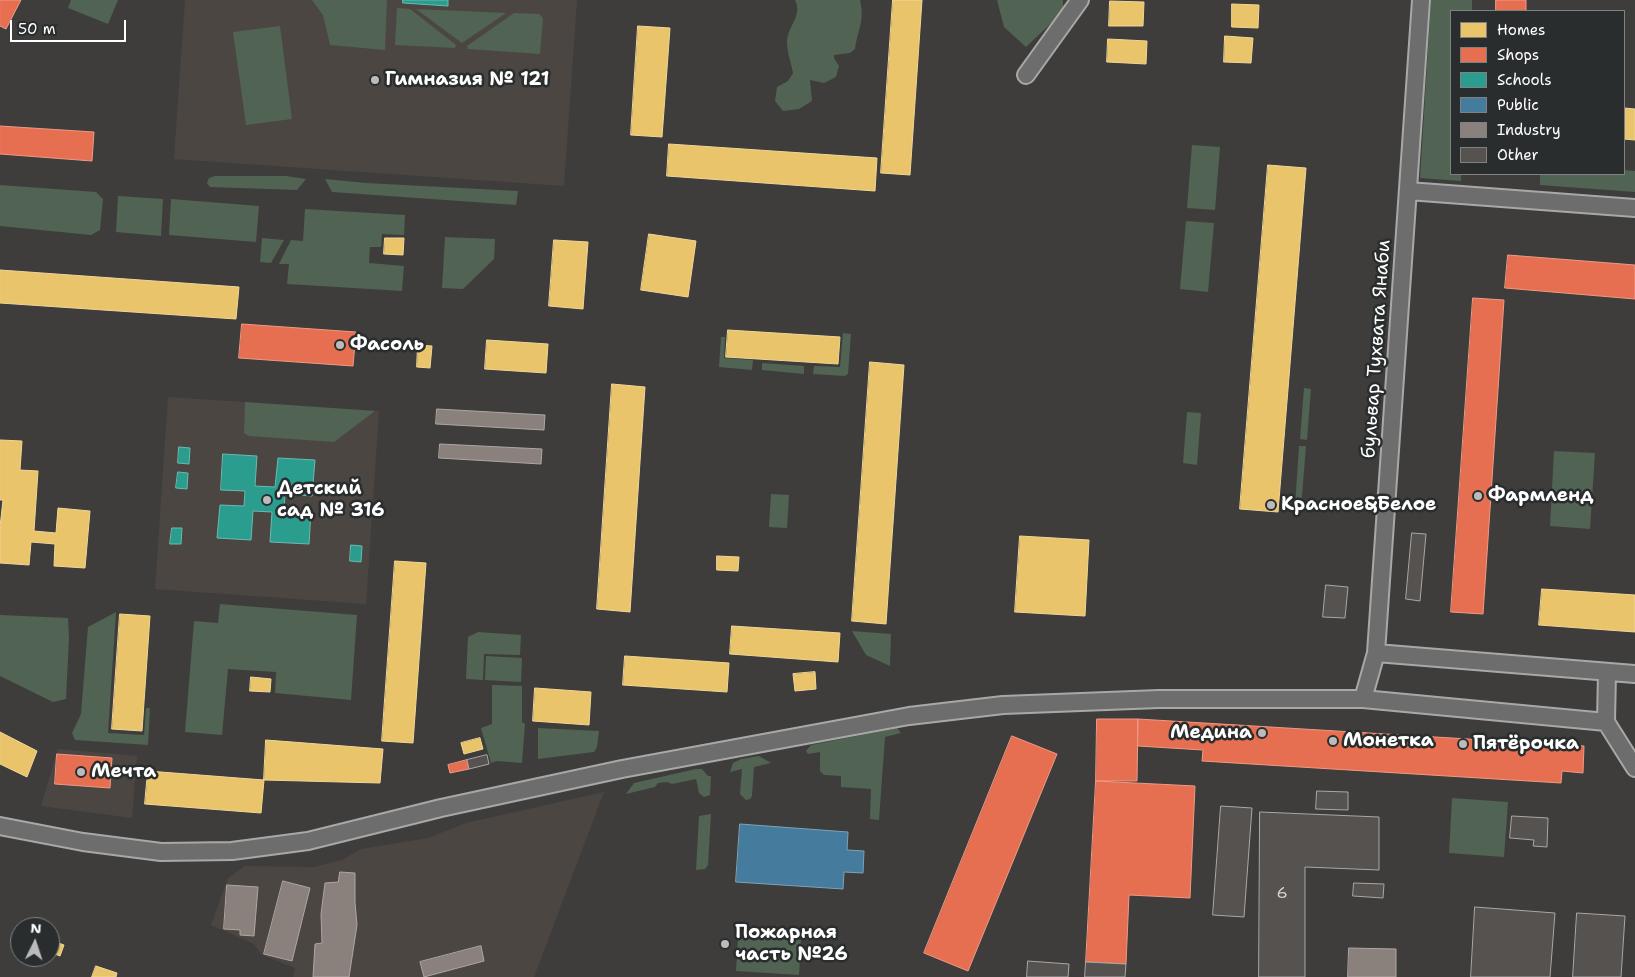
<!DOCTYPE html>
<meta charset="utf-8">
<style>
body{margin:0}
#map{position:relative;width:1635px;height:977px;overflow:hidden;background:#3e3d3c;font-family:"Shantell Sans",sans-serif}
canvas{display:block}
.legend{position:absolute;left:1450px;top:10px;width:175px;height:165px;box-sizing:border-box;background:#2a2d2e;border:1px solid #7f8182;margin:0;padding:6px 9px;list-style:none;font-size:15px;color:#fff}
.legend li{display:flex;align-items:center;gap:10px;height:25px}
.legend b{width:25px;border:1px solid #7f8182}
.north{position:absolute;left:10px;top:917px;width:50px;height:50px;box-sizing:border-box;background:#2a2d2e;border:1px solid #7f8182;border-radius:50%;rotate:4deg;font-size:14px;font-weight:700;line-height:20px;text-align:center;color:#fff}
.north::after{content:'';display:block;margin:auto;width:18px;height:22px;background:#bbb;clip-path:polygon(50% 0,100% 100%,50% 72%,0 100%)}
.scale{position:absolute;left:10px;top:20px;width:116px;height:22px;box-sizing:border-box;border:2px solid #fff;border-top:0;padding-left:6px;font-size:15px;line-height:18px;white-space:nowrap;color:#fff;-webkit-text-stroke:4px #2a2d2e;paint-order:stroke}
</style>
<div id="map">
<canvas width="1635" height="977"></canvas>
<ul class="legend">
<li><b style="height:14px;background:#e9c46a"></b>Homes</li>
<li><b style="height:14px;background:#e76f51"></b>Shops</li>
<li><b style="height:14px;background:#2a9d8f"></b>Schools</li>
<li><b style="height:14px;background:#457b9d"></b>Public</li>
<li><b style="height:14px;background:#8a817c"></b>Industry</li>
<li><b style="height:14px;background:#565250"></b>Other</li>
</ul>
<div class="north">N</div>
<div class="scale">50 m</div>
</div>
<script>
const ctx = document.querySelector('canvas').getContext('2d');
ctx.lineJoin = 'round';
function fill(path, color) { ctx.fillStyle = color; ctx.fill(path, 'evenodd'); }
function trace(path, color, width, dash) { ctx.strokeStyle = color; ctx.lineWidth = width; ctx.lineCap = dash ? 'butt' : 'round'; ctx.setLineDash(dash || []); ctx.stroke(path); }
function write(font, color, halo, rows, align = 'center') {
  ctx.font = font + ' "Shantell Sans",sans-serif'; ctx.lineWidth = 5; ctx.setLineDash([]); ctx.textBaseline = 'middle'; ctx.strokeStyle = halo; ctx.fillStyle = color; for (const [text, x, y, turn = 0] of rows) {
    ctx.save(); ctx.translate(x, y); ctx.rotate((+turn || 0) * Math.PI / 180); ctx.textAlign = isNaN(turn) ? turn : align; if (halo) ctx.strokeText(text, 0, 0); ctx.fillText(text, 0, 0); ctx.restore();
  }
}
const built = new Path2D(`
 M185,0H577L564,186L174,159Z
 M168,397L379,411L366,604L155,589Z
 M58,749L137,756L132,818L41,806Z
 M604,792L534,977H293L295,968L262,955L254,944L211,925L228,878L245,866L314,867L342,860L361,849L428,838L466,823Z`);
const green = new Path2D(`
 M71,0H118L108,24L68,8Z
 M312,0H387L385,50L330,45L323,15Z
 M795,0H860C865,22 858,28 855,49L850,53L834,55V58L839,66L836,77L824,83L810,80L812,101L799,109L783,111L775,101L777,87L788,81L793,73C791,62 787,53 787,42C787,27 803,16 795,0Z
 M997,0H1063V12L1026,47L1004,27Z
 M1431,0H1472V11H1451V174H1461V181L1420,178Z
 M397,8L410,9L456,45L455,48L395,45Z
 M416,9L506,13L462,43Z
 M514,13L539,14L543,18L540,54L468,49L467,46Z
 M280,26L292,119L246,125L233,32Z
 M1192,145L1220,147L1215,210L1187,208Z
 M1624,170L1635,171V192L1540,185V174H1624Z
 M215,176H286L306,179L297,190L210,187L207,183L209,178Z
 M325,179L366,183L518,191L516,205L332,192Z
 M0,185L96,192L103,199L100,230L91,235L0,226Z
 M118,196L163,199L161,236L116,232Z
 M171,199L259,206L256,242L169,235Z
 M305,209L405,215L404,235L382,234L381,247H370L369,263L404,266L402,291L287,284L289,264H279L291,240L303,241Z
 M1186,221L1214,223L1208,292L1180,289Z
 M445,237L495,239L494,259L463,289L442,288Z
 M262,238L284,240L271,263L260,262Z
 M843,333L851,334L848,374L845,376L813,374L814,366L840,367Z
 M721,337H725L724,358L753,360L752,370L719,367Z
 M762,363L804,366V374L762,370Z
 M1304,388L1311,389L1307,440L1300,439Z
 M245,402L375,411L334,442L249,436L244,433Z
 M1187,412L1201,413L1197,465L1183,463Z
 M1299,446H1306L1301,508L1295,507Z
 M1554,451L1595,453L1590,529L1550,526Z
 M771,494L789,495L787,528L769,527Z
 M220,604L357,615L351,700L275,693L276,672L228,669L222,735L185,732L194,621L218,623Z
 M116,612L108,733L144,735L146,708H150L148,745L75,740L72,733L81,714L88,627Z
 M0,615L68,618L69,638L66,699L53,702L0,676Z
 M852,631L891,634L890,666L866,655Z
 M478,632L521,635L520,655L484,654L483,680L466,679L468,637Z
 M486,656L522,658L521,682L485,680Z
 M492,685L522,686V722L525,724L522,763L497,761L491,763L481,728L492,724Z
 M538,728L599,731L597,747L594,752L538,759Z
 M897,728L901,733L885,737L879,820L870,819L871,789L841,787V776L824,775L820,771V752L808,754L806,751L811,745Z
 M759,756L771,763L754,767L752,796L750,799L746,800L740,794L742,769L730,772L733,763L741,759Z
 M696,769H702L708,776H711L710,795L704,797L699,793L696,779L672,784L667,782L658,783L655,787L626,794L634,783Z
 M1452,798L1508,802L1504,857L1449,853Z
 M711,814L708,865L705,869L696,870L699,816Z
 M738,936L801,940L799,975L736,971Z`);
const homes = new Path2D(`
 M893,0H922L910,175L881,173Z
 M1110,1L1144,2L1143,26H1109Z
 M1232,4L1259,5L1258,28L1232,27Z
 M638,26L670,28L662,137L631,135Z
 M1225,36L1253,38L1251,63L1224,62Z
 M1108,39L1147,41L1146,64L1107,62Z
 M1624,108L1635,109V140L1624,139Z
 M669,144L877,158L875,191L667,176Z
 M1268,165L1306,168L1278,512L1240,509Z
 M649,234L696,241L688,297L641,290Z
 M385,238H404L403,255L384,254Z
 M554,240L588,242L583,309L549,306Z
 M0,270L239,287L236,319L0,303Z
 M728,330L840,337L838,364L726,357Z
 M487,340L548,344L546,373L485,369Z
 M418,345L432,346L430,368L417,367Z
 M870,362L904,365L886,624L852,621Z
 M612,384L645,387L630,612L597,609Z
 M0,440L22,441L20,470L38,471L34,531L56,533L58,508L90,511L85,568L54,566L55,544L31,542L29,565L0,563V527L3,500H0Z
 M1020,536L1089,540L1085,616L1015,612Z
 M717,556L739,557L738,571L717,570Z
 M395,561L426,563L413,743L382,741Z
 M1542,589L1635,595V632L1539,625Z
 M120,614L150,616L142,731L112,729Z
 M732,626L840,633L838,662L730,654Z
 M625,656L729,663L727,692L623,685Z
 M815,672L816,689L795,691L793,674Z
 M251,677L271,679L270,692L250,691Z
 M535,688L591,692L589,725L533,721Z
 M0,732L37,751L27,777L0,764Z
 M480,738L483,749L464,754L461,743Z
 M266,740L383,749L380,783L264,780Z
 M148,771L264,780L261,813L145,804Z
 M50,940L64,945L60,956L50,952Z
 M96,966L117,973L116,977H92Z`);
const shops = new Path2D(`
 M0,0H21L6,29L0,26Z
 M1496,0H1526V11H1496Z
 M0,126L94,132L92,161L0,154Z
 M1508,255L1635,265V299L1505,288Z
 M1473,298L1504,300L1483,614L1451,612Z
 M242,324L356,332L353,366L239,358Z
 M1097,719H1138L1137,781H1096Z
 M1138,719L1584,746L1583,773L1562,771L1561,783L1202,761L1203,750L1138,746Z
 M1012,736L1057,754L968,971L924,953Z
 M57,754L112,758L110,788L55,784Z
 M467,760L469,769L450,773L448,765Z
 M1096,781L1195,786L1190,898L1129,895L1126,964L1086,962Z`);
const schools = new Path2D(`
 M403,0H448V6L403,3Z
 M179,447L190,448L189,464L178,463Z
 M223,454L257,456L255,486L275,487L278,458L315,460L312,496L285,494L284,509L311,511L309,544L270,542L272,512L253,511L251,540L217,538L220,505L244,506L245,491L221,490Z
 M178,472L188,473L187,489L176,488Z
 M172,528H182L181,544H170Z
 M351,545L362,546L361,562L350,561Z`);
const public = new Path2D(`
 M740,824L848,832L847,850L864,851L863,873L844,872L843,889L736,882Z`);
const industry = new Path2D(`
 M437,409L545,415L544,430L436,424Z
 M440,444L542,449L541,464L439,458Z
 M340,872L355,873V902L357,925L349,977H313L315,944L322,943L321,914L325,883L338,882Z
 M283,881L310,888L292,961L264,954Z
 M227,885L258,887L254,936L240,935V930L224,929Z
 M481,946L484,961L424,977L420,962Z
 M1349,948L1396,949V977H1348Z`);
const building = new Path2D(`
 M1412,533L1426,534L1420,601L1406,599Z
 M1326,585L1348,587L1345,618L1323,617Z
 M487,755L489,764L469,769L467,760Z
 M1317,791L1348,792V810L1316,809Z
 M1221,806L1252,808L1244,917L1213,915Z
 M1260,812L1379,817V870L1305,867V977H1259Z
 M1512,816L1548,818L1547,847L1533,846L1534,840L1510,838Z
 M1354,883L1384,884L1383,898L1353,896Z
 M1475,907L1555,913L1550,977H1471Z
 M1577,913L1625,916L1621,977H1573Z
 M1028,961L1069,964L1068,977H1027Z
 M1086,962L1126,964L1125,977H1085Z`);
const minor = new Path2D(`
 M1026,75L1080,0
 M1408,191L1635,208
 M1376,653L1635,674
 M1363,699L1376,653L1421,0
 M1606,722L1635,768
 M1606,722L1607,672
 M0,826L83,842L161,852L232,851L308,841L441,808L622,769L909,716L1003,705L1159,699H1363L1606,722`);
const markers = [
 [375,80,5,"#bbb"],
 [340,345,5,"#bbb"],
 [1478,496,5,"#bbb"],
 [267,500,5,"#bbb"],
 [1271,505,5,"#bbb"],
 [1262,733,5,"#bbb"],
 [1333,741,5,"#bbb"],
 [1463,744,5,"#bbb"],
 [81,772,5,"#bbb"],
 [725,944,5,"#bbb"]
];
const numberNames = [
 ["6",1282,894]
];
const poiNames = [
 ["Гимназия № 121",385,80],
 ["Фасоль",350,345],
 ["Детский",277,489],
 ["сад № 316",277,511],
 ["Фармленд",1488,496],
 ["Красное&Белое",1281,505],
 ["Медина",1252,733,"right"],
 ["Монетка",1343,741],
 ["Пятёрочка",1473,744],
 ["Мечта",91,772],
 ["Пожарная",735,933],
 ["часть №26",735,955]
];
const streetNames = [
 ["бульвар Тухвата Янаби",1377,349,-86]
];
fill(built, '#4c4643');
fill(green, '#516352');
fill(homes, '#e9c46a');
trace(homes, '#f0d697', 1);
fill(shops, '#e76f51');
trace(shops, '#ee9a85', 1);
fill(schools, '#2a9d8f');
trace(schools, '#6abab1', 1);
fill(public, '#457b9d');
trace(public, '#7da3ba', 1);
fill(industry, '#8a817c');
trace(industry, '#ada7a3', 1);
fill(building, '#565250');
trace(building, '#a8a8a7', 1);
trace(minor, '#a8a8a7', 20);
trace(minor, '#6d6d6d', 16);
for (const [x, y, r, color] of markers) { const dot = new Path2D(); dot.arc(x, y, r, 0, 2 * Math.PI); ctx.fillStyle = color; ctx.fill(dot); trace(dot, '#2a2d2e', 2); }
write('16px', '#d5d4d3', null, numberNames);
write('bold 19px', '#fff', '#2a2d2e', poiNames, 'left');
write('19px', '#fff', '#2a2d2e', streetNames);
</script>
